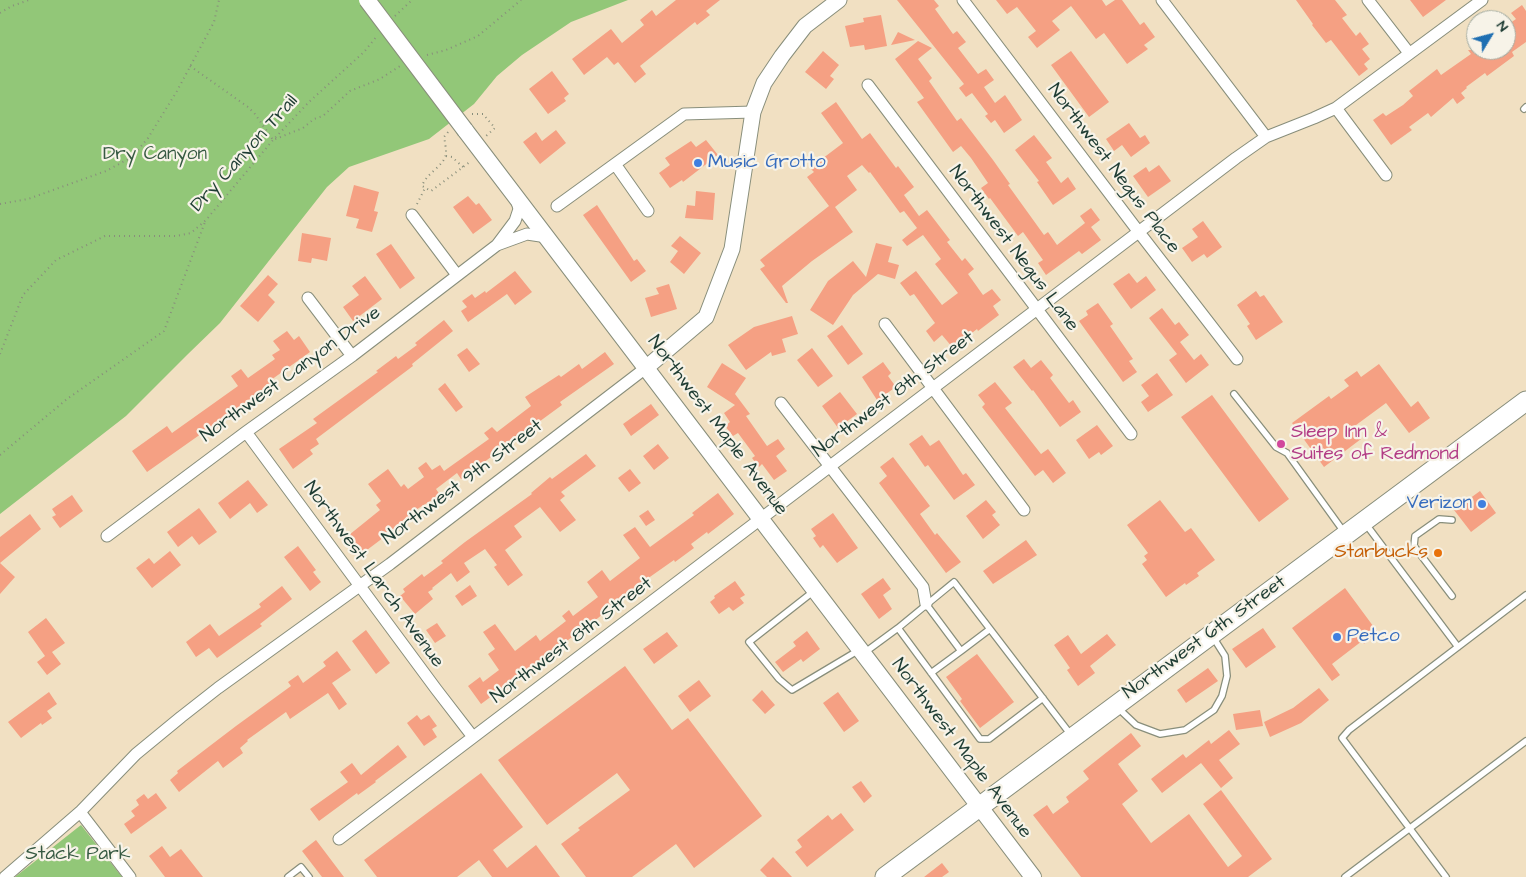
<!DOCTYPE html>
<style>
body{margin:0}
#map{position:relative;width:1526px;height:877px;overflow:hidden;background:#f1e0c2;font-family:"Architects Daughter",sans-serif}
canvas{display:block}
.north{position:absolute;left:1466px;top:10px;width:50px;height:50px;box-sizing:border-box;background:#f7f3e8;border:1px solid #a1aaa0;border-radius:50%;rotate:53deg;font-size:14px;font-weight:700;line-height:20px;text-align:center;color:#1f3d34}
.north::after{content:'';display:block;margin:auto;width:18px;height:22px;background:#1f6fb2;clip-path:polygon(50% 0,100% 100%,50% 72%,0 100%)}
</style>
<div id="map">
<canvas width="1526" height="877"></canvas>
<div class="north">N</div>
</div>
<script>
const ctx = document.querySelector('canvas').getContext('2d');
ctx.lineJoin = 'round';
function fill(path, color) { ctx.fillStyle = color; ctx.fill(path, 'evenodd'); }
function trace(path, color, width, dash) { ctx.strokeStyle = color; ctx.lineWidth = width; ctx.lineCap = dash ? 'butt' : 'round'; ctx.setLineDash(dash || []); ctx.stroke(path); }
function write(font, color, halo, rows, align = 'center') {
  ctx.font = font + ' "Architects Daughter",sans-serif'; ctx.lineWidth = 4.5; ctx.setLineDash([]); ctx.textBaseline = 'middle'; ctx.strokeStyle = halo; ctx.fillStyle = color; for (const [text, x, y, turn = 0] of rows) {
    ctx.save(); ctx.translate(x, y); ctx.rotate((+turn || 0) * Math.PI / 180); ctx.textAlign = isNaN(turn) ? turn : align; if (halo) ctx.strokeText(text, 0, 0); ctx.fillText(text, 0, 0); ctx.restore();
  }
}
const green = new Path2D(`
 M0,0H628L571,22L522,55L497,76L474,104L429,139L349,167L327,187L220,323L187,355L126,416L0,514Z
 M81,825L122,877H15Z`);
const building = new Path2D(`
 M676,0H720L706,11L710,15L697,25L695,22L640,66L646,74L635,83L618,62L614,65L607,57L584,75L572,59L611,29L622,43L644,25L640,20L652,10L656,16Z
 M897,0H934L939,6L935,9L953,34L957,31L966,42L958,48L978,74L986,69L994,80L984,87L995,103L1005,95L1022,120L1004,133L995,120L991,123L985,116L988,114L972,93L966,97L959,88L964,84Z
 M996,0H1102L1106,6L1115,0H1122L1140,25L1144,22L1155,37L1144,45L1148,49L1127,64L1104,33L1096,39L1071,6L1052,21L1060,30L1037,48L1028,37L1036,31L1017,7L1007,14Z
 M1296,0H1335L1347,15L1342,18L1356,36L1360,32L1369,44L1362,49L1370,59L1364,64L1368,69L1359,76L1331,40L1326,43L1312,25L1313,24Z
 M1410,0H1446L1423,17Z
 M1522,5L1526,11V42L1512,52L1514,56L1487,76L1485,73L1466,87L1467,88L1461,93L1465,98L1457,104L1453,98L1431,117L1428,113L1409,127L1412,130L1391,145L1373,120L1383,113L1386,116L1403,105L1413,96L1409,91L1437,69L1441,75L1471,54L1468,50H1506V26L1516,19L1511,13Z
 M881,15L887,46L865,50L864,45L850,47L845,26L864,22L863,18Z
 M898,32L915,40L891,45Z
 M918,41L932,48L918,59L932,78L929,81L957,121L961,118L993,160L1010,184L1008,185L1044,235L1048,232L1057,245L1085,223L1080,216L1091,208L1100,220L1091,227L1101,240L1082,254L1079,251L1046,275L1038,263L1043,260L1023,232L1018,236L990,198L989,199L981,188L988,183L971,158L961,146L953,152L917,102L924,98L895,59Z
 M823,51L839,65L830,76L834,79L826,89L805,72Z
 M1071,51L1109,102L1089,117L1051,65Z
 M552,71L569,94L564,98L566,101L548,114L529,89Z
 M836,102L862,139L870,133L896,168L898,166L914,187L904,195L919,216L927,210L950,240L947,242L962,261L965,258L974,269L968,274L983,295L992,289L1001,300L993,306L999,315L978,331L977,329L953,348L942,335L934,342L926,331L935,323L914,294L910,296L900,283L916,271L942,305L958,293L935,264L941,259L923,235L907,246L902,240L917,228L904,211L900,213L870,172L869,173L862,165L847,176L857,190L835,207L853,232L812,261L782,286L788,303H786L760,269L765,266L760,260L829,206L807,177L814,172L810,168L843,143L821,113Z
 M1129,123L1140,138L1145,135L1150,143L1131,157L1122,145L1114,151L1106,139Z
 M556,130L566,143L540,164L523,142L536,132L542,141Z
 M1034,135L1052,158L1046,162L1061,183L1068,177L1076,189L1053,205L1037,182L1039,181L1015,150Z
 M706,140L718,155L683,182L682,180L670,188L659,173L670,165L665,158L691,141L696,147Z
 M1159,165L1171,181L1148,197L1133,176L1146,167L1149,172Z
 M354,185L379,192L374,211L378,212L372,232L356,228L359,219L346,216Z
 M696,191L715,193L713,220L685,218L687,205L695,206Z
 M468,196L476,205L479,203L492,220L473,234L453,207Z
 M597,205L634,261L637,259L646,271L631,282L583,215Z
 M1203,221L1222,247L1207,258L1204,254L1192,262L1182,248L1198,237L1192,229Z
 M302,233L331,238L327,261L312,258L311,263L298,261Z
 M680,236L701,253L684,274L670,262L678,251L671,246Z
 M876,243L892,247L888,262L899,265L895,279L878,274L853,295L833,325L810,310L828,281L853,261L866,277Z
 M391,244L415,278L400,289L376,254Z
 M515,271L532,292L515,305L507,294L468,322L461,311L467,307L462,301L472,294L475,298L485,291L486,293Z
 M1129,273L1137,283L1146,276L1156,290L1131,309L1113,284Z
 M268,275L278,284L268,295L275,302L258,322L240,306Z
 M365,276L382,299L353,321L343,307L359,295L352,286Z
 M669,284L677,309L651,317L645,298L659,294L656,288Z
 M1256,291L1260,297L1264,295L1283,322L1256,340L1247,326L1250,324L1237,305Z
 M1098,303L1113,324L1110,326L1133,359L1129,361L1137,372L1123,382L1079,321L1088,315L1086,311Z
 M1162,308L1175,325L1179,322L1189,335L1180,342L1194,360L1201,354L1209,365L1186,383L1169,360L1177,354L1149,318Z
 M792,316L798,334L782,339L786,352L772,356L771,352L746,370L728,345L754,327Z
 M444,320L453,331L412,364L413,366L316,439L319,444L310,450L313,454L293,469L279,449L317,423L313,419L378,372L376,371L396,356L398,359L417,345L415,343Z
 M842,325L863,354L848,365L827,336Z
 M287,331L294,340L299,336L310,352L271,380L273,382L242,405L147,472L132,451L167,426L172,433L238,386L231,376L241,369L248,378L275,359L272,355L280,350L273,341Z
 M467,348L480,364L469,372L457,355Z
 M812,348L833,376L818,387L797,360Z
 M605,352L614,364L560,402L562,405L461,479L457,473L436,489L440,495L414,511L416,513L363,553L349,535L380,510L376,505L381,501L368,484L388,469L401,487L404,484L408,489L424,477L418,468L426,462L432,470L440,465L444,471L489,439L484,433L492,427L497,432L531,406L525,397L559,375L561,377L579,364L582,369Z
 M1024,359L1031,368L1041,360L1053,375L1050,378L1069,403L1073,400L1081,412L1060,427L1033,390L1032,391L1013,367Z
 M883,362L891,373L888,376L896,387L877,400L862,377Z
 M722,363L746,378L735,394L750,414L746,416L767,446L778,439L785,449L776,456L787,471L774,480L762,464L759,467L752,458L755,456L738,433L733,436L725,426L730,422L724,413L735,405L707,387Z
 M1379,364L1411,407L1418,401L1430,418L1409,433L1386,403L1352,428L1361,439L1324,467L1292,423L1329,396L1331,399L1349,386L1344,380L1357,371L1361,377Z
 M1157,373L1173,395L1148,412L1141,402L1149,396L1141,385Z
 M995,382L1012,403L1005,408L1041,454L1048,449L1066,473L1053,483L1043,470L1035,476L982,407L985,404L978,395Z
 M445,383L463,407L456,412L438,389Z
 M840,392L857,414L838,428L822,406Z
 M1212,395L1289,499L1259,522L1181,417Z
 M651,404L659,415L631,436L623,424Z
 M1097,425L1113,446L1101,455L1099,452L1089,459L1076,440Z
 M922,435L930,446L939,440L963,475L966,473L975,485L954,500L928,465L925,467L909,444Z
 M658,444L669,458L654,470L643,456Z
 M586,454L596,466L561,492L565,496L560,500L576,520L560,532L540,507L514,526L522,537L505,550L523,575L508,586L494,567L497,565L485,549L464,563L470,572L457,582L451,573L432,588L433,589L428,592L433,599L415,614L400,596L405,592L403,589L422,574L424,577L443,563L441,561L465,542L532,494L531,493L550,477L552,479Z
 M893,457L930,506L920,514L935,535L937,533L961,562L946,573L879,483L887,476L880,467Z
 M630,469L641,483L629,492L618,478Z
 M248,480L268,505L257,513L250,503L230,519L218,503Z
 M1480,491L1496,513L1471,532L1454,510Z
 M718,493L734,514L708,534L707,532L691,544L694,548L675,562L674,560L637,586L598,618L481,704L468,686L480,677L483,682L499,670L488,654L495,649L483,632L495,624L515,651L536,635L540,641L566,621L562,616L569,610L573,616L598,597L587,582L602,570L610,581L640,558L623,535L635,527L650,547L694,515L692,513Z
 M72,495L83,511L60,528L52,517L56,515L52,509Z
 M986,500L996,512L992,515L1000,525L983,539L966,516Z
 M1160,500L1185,532L1191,528L1215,560L1197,573L1199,576L1186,585L1185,583L1166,597L1142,564L1147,560L1144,556L1148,553L1127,525Z
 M199,508L217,532L199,545L192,536L178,547L167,532Z
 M648,510L655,520L646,526L639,516Z
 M833,513L858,548L837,563L823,545L820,548L813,538L816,536L811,529Z
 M30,514L41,529L0,563V537Z
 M1026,540L1037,555L993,584L983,571Z
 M298,546L316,570L313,572L321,582L310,591L284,557Z
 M170,551L181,565L152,588L136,568L149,558L154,564Z
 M0,563L15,577L0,594Z
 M883,578L891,589L883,595L892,609L879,619L861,594Z
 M735,581L745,595L740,598L744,603L733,611L729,607L719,614L710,602L715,598L714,596Z
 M470,585L477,596L462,606L455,596Z
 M282,586L292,599L260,624L262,626L217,658L209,648L196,657L186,642L210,624L219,636L261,607L259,604Z
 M1345,588L1379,634L1364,644L1362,641L1332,664L1340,675L1332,681L1292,628Z
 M46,618L65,643L52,652L61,664L47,675L37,662L45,656L28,632Z
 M437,623L446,636L435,643L426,630Z
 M1263,628L1276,647L1246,668L1232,649Z
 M366,630L390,663L376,674L352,641Z
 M807,631L820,649L803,662L801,659L783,672L775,662L796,646L793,642Z
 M667,632L678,646L654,664L643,649Z
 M1107,634L1116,645L1090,666L1095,673L1078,686L1067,670L1070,668L1054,645L1068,635L1081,654Z
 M337,651L351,670L332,683L347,704L339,710L328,693L290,719L286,712L247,740L248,741L240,748L243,753L223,768L218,761L179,792L170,780L178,773L177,771L236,726L291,686L288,682L298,675L303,683L326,666L323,662Z
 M977,654L1014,702L980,728L960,701L962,699L946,677Z
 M625,666L672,730L688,718L762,816L694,868L676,844L632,877H586L561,844L580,830L578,828L630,790L617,773L547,825L498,760Z
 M1208,668L1218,681L1186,703L1177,690Z
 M699,680L711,696L690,712L678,696Z
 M1319,688L1329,700L1301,723L1270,737L1264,722L1293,708Z
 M762,690L775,705L765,714L752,700Z
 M49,692L57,704L47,711L52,718L42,725L41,723L21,738L8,722Z
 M838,692L859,721L844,732L823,703Z
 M1260,710L1263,726L1236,730L1233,714Z
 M417,715L421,720L429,715L437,726L432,729L437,737L424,746L407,723Z
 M1229,730L1240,744L1219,760L1233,778L1221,788L1201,763L1162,793L1151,779L1183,754L1186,758L1209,740L1211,744Z
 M1131,733L1141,746L1118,764L1138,791L1122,804L1151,843L1189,814L1228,867L1242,856L1203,804L1221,790L1272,859L1248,877H1081L1033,815L1047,805L1053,814L1069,802L1066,797L1089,779L1083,771Z
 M398,745L407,757L375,781L376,782L358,795L357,793L319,821L310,809L348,782L340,772L352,763L361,775Z
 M481,773L523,827L493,850L507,868L536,845L560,877H492L479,860L457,877H377L364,860Z
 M861,781L872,796L864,803L852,787Z
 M156,793L167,808L131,834L124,824L135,816L131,811L139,805L136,800L144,794L148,799Z
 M841,813L854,830L807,867L795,852L802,847L797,840L828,815L832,820Z
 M316,840L344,877H322L302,851Z
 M162,846L170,857L181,849L203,877H165L149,856Z
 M773,857L792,877H767L760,870Z
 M942,863L949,872L942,877H924Z`);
const path = new Path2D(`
 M0,13L12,6L29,0
 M395,16L412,0
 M427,55L446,50L478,36L521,0
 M190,66L248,107L255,114L273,140L303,128L314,119L323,116L350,91L380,79L400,66
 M472,114H483L495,128L486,136
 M448,132L444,137C445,142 446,148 446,153C445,166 427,172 422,186L431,191L471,161
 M446,156L452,157L463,167
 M0,204L28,199L106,171L132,157L148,138L177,91L214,22L219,0
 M417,204L425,188
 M0,354L23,295L56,260L105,236H176L191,233L206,220L273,140L309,102L364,52L377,36
 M0,455L67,399L164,331L205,222`);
const service = new Path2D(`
 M1524,109L1526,107
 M1234,394L1276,447L1287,453L1344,532
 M1452,520L1439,519L1415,536L1414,546L1452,596
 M1365,523L1458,647
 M814,591L749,642L779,679L792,690L859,650
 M926,604L961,651L931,673
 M898,628L980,739H989L1043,698
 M961,651L990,629
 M864,653L898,628L954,582L1071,735
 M1118,708L1136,725L1160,734L1185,730L1214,710L1222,696L1227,676L1225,656L1213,637
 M288,877L301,867L309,877
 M1345,877L1526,741
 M1446,877L1342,738L1349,730L1526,595`);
const minor = new Path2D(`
 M963,0L1138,231L1237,359
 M1162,0L1266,137
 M1368,0L1409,53
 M868,85L1131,434
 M1336,108L1386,175
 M615,164L648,211
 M557,206L684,114L753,112
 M412,215L457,275
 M497,245L527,234L547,237
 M308,298L352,356
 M885,324L1024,510
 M781,403L923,587L926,604
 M246,432L436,689L473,737
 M107,536L246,432L352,356L497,245L515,221L519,209L516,198
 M80,812L130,877
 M339,839L1236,158L1266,137L1314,118L1336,108L1482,0
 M5,877L80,812L136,754L181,717L218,688L390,564L647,367`);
const tertiary = new Path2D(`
 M647,367L706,317L732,249L753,112L764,83L782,56L805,26L839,0`);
const secondary = new Path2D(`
 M465,130L1033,877`);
const primary = new Path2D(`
 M885,877L1526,401`);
const secondaryBridge = new Path2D(`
 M367,0L465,130`);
const markers = [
 [698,163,5,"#3f7fe0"],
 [1281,444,5,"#d1479c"],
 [1482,504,5,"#3f7fe0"],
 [1438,553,5,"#e8710a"],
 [1337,637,5,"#3f7fe0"]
];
const streetNames = [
 ["Dry Canyon Trail",245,154,-48],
 ["Northwest Negus Place",1113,169,53],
 ["Northwest Negus Lane",1013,249,53],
 ["Northwest Canyon Drive",291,375,-36],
 ["Northwest 8th Street",894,395,-37],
 ["Northwest Maple Avenue",717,426,53],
 ["Northwest 9th Street",463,483,-37],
 ["Northwest Larch Avenue",373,575,54],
 ["Northwest 6th Street",1205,638,-36],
 ["Northwest 8th Street",572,641,-37],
 ["Northwest Maple Avenue",961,749,53]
];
const parkNames = [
 ["Dry Canyon",155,155],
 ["Stack Park",78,855]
];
const shopNames = [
 ["Music Grotto",708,163],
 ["Verizon",1472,504,"right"],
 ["Petco",1347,637]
];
const hotelNames = [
 ["Sleep Inn &",1291,433],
 ["Suites of Redmond",1291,455]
];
const foodNames = [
 ["Starbucks",1428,553]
];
fill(green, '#92c778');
fill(building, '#f5a083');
trace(service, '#888e7b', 8);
trace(minor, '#888e7b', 13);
trace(tertiary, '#888e7b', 17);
trace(secondary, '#888e7b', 18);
trace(primary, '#888e7b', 21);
trace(path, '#888e7b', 2, [1, 4]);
trace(service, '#fff', 5.5);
trace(minor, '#fff', 11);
trace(tertiary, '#fff', 15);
trace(secondary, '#fff', 16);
trace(primary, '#fff', 19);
trace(secondaryBridge, '#888e7b', 18, []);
trace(secondaryBridge, '#fff', 16);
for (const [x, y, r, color] of markers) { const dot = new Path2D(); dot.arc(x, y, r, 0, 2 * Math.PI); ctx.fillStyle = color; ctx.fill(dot); trace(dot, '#f7f3e8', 2); }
write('19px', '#1f3d34', '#f7f3e8', streetNames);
write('19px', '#365942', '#f7f3e8', parkNames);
write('19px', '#366cbe', '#f7f3e8', shopNames, 'left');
write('19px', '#b23c85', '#f7f3e8', hotelNames, 'left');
write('19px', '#c56008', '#f7f3e8', foodNames, 'right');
</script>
